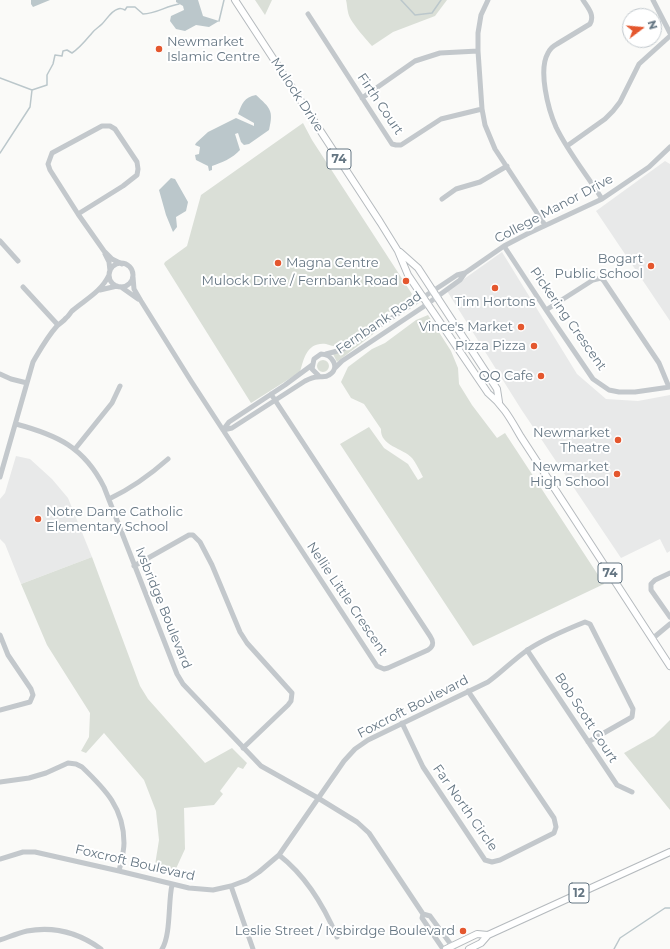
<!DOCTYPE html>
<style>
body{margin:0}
#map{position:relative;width:670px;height:949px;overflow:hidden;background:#fafaf8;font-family:Montserrat,sans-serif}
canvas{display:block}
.north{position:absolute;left:622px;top:8px;width:40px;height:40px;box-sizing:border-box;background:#fff;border:1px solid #c1c8cd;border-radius:50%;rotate:74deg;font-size:11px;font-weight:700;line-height:16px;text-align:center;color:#657683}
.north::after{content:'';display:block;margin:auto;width:14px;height:18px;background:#e4572e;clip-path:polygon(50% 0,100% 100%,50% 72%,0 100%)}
</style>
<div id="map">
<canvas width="670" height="949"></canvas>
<div class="north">N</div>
</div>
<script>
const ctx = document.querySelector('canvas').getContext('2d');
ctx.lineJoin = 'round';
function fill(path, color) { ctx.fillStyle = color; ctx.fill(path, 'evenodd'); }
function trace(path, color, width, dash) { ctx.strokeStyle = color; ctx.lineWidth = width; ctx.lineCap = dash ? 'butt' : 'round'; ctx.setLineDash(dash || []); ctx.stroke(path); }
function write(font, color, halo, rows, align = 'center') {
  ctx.font = font + ' Montserrat,sans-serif'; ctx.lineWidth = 4; ctx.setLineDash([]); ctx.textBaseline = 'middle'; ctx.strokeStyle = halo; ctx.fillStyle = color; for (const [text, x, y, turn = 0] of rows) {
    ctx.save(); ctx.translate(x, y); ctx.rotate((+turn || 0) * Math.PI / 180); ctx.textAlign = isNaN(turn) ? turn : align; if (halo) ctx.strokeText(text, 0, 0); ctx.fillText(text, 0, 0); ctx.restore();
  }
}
const built = new Path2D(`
 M665,161L670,164V321L596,211Z
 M502,252L577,374L606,399L638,401L670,395V551L667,553L660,539L621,558L521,409L447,291Z
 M16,456L30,459L52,479L68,498L92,557L21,584L5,544L0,539V499L5,493Z`);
const green = new Path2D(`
 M255,0H272L265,15Z
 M346,0H447L435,16L393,32L372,46C366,39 349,21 348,12C347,8 347,4 346,0Z
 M303,123L312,140L412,294L411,296C388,314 363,329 338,346C334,347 330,345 326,344C307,342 304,358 300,372L251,403L164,264L165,262L187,246L201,195Z
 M428,315L451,351L458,368L459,384L472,405L497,438L505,433L604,584L473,646L340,444L369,427L384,448L408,464L418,480L423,477C420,471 416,463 412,458C403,448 380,446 381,429L364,404L351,398L341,382L348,367L372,349L385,343L416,320Z
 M376,330L377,331L337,362L333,354Z
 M317 366a6 6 0 1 1 12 0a6 6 0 1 1-12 0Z
 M92,557L140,686L148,699L205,763L232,748L247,763L243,769L238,767L220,791L223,794L214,805L184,808L185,849L174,873L155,865L159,840L156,811L144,780L104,733L86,753L81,751L89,737L90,713L47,645L21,584Z
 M670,720V810L624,753L654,736Z`);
const water = new Path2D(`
 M31,0H50L33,7L31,4Z
 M176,0H198L203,16L219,21L209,27L196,25L185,31L176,29L170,21L171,16L184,10L183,6L176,2Z
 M256,95C270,108 274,110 269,130L249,144L244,145L241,142L238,133L235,134L240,150C233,158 221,163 212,166V170L209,171L208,166L196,160L195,155L199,154L200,147L195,145L196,143L208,132L236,118L254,126V123L238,114C242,104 244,97 256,95Z
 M171,178L175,179L188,202L186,211L176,217L177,227L173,232L166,215L159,190Z`);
const stream = new Path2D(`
 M401,0L415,15L432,13L441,0
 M219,21L224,0
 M0,78L32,90L47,85V75L53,64L55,55L62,56L63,51L67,50L72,53C80,48 86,40 92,33C95,29 99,27 102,24C107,19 111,11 118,9C120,8 123,9 125,10L127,7H135L143,14C156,14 166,6 179,4
 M0,153L30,107L32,90
 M614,949L620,938L665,908H670`);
const minor = new Path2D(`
 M488,0L481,15L478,33V51L482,109L485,125L495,149L545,225
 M583,0C588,8 595,15 590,24L557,44C553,46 550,49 548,53C538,70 548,109 556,127C568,152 587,175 602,199
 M653,0L670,33
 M308,14L392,144L396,145H401L441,119L482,109
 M362,98L415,61L440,53L478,51
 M567,146L605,119L613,111L620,102L639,64L670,36
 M442,199L456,189L480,182L507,166
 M78,214L123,186L137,175L138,169L137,162L115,129L110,126H102L52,153L48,164L50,170L78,214L104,251L112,259L122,264
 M0,241L18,261
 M504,246L546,310L593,379L609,390L619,392H635L670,387
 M105,254L109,262L110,271
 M109 275a12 12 0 1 1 24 0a12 12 0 1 1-24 0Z
 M133,277L134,289L141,301L191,381L377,666L384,669L388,668L428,650C434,646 434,642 430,636L271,394
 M23,287L58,325
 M121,287L138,299
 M100,290L117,286
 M546,310L593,280L601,278L604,281L659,363L669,387
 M326,354L341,350L350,345L442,285L457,275L465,273L504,246L527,234L602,199L649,167L670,147
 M335,368L342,361L423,307L460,280L465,273
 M0,374L11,379L27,383
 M16,424C57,435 84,447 104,487L177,674L183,684L261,766L318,798L357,822L369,833L423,914L430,916L452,946V949
 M223,430L232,428L305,381C309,379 313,377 317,377C321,376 325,378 329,375C341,368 332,354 321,354L314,359L312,369L319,376
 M223,430L229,422L285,385L312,365
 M75,449L112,403L120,386
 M0,477L33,362C40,350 47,337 57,326C60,323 64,321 66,318C69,316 70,313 72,311C86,299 101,292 109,275
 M109,499C130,489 150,475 168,459
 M134,566L189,535H193L200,542L212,565L240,632L247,643L292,693L291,701L288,705L243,748
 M670,573L655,580L651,584V590L670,617
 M0,635L8,655L31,689L33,695L30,702L0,710
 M652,639L670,624
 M527,650L617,785L632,792
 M402,723L423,767L485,860L492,862L500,860L554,833L556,827L554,818L468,691
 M0,782L29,778L46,773L68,763L76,764L82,767C105,789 124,808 124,843C124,852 121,862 119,871
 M279,855C306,876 324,906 337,937
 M0,859L23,852H35L119,871L189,888L213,890L231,886L247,880L259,872L279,855L344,761L355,749L368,740L488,682C502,672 514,659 529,649C546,638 565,630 585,622L590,624L633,709L632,717L588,742
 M231,886L253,949
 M423,914L422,918L443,949
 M0,940C9,937 18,933 27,931C54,926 79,933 101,949
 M162,949C171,935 168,902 172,885`);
const major = new Path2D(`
 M235,0L380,222L398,251L408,275L488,393C504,406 511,420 521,437L670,666
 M400,252L418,268L497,389L499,402
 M446,949L477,934L488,935
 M469,949L481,943L488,935L670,852`);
const markers = [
 [159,49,4,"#e4572e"],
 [278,263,4,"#e4572e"],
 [651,266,4,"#e4572e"],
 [406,281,4,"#e4572e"],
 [495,288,4,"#e4572e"],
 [521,327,4,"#e4572e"],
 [534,346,4,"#e4572e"],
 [541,376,4,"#e4572e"],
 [618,440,4,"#e4572e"],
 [617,474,4,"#e4572e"],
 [38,519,4,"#e4572e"],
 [463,931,4,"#e4572e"]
];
const shields = [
 [339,159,24],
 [610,573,24],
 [579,893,20]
];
const shieldNames = [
 ["74",339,159],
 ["74",610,573],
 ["12",579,893]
];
const poiNames = [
 ["Newmarket",167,42,"left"],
 ["Islamic Centre",167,57,"left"],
 ["Bogart",643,259],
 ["Public School",643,274],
 ["Magna Centre",286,263,"left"],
 ["Mulock Drive / Fernbank Road",398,281],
 ["Tim Hortons",495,302,"center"],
 ["Vince's Market",513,327],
 ["Pizza Pizza",526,346],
 ["QQ Cafe",533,376],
 ["Newmarket",610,433],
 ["Theatre",610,448],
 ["Newmarket",609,467],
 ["High School",609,482],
 ["Notre Dame Catholic",46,512,"left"],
 ["Elementary School",46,527,"left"],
 ["Leslie Street / Ivsbirdge Boulevard",455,931]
];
const streetNames = [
 ["Mulock Drive",297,95,57],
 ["Firth Court",380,104,56],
 ["College Manor Drive",554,209,-28],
 ["Pickering Crescent",568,319,55],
 ["Fernbank Road",379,323,-34],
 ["Nellie Little Crescent",347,599,56],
 ["Ivsbridge Boulevard",163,608,68],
 ["Foxcroft Boulevard",413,707,-27],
 ["Bob Scott Court",586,718,57],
 ["Far North Circle",465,808,55],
 ["Foxcroft Boulevard",135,863,13]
];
fill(built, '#e8e9e9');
fill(green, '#dadfd7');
fill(water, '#bbc7cb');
trace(stream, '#bbc7cb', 1.5);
trace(major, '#b5babe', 8);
trace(minor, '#c3c8cc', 5);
trace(major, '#fff', 6);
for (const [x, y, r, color] of markers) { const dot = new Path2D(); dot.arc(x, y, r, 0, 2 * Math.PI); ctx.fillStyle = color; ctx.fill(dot); trace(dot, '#fff', 1.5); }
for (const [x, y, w] of shields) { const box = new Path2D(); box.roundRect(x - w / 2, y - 10, w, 20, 3); ctx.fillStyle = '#fff'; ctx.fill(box); trace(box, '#657683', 1); }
write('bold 12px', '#657683', null, shieldNames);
write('13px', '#657683', '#fff', poiNames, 'right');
write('13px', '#657683', '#fff', streetNames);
</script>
